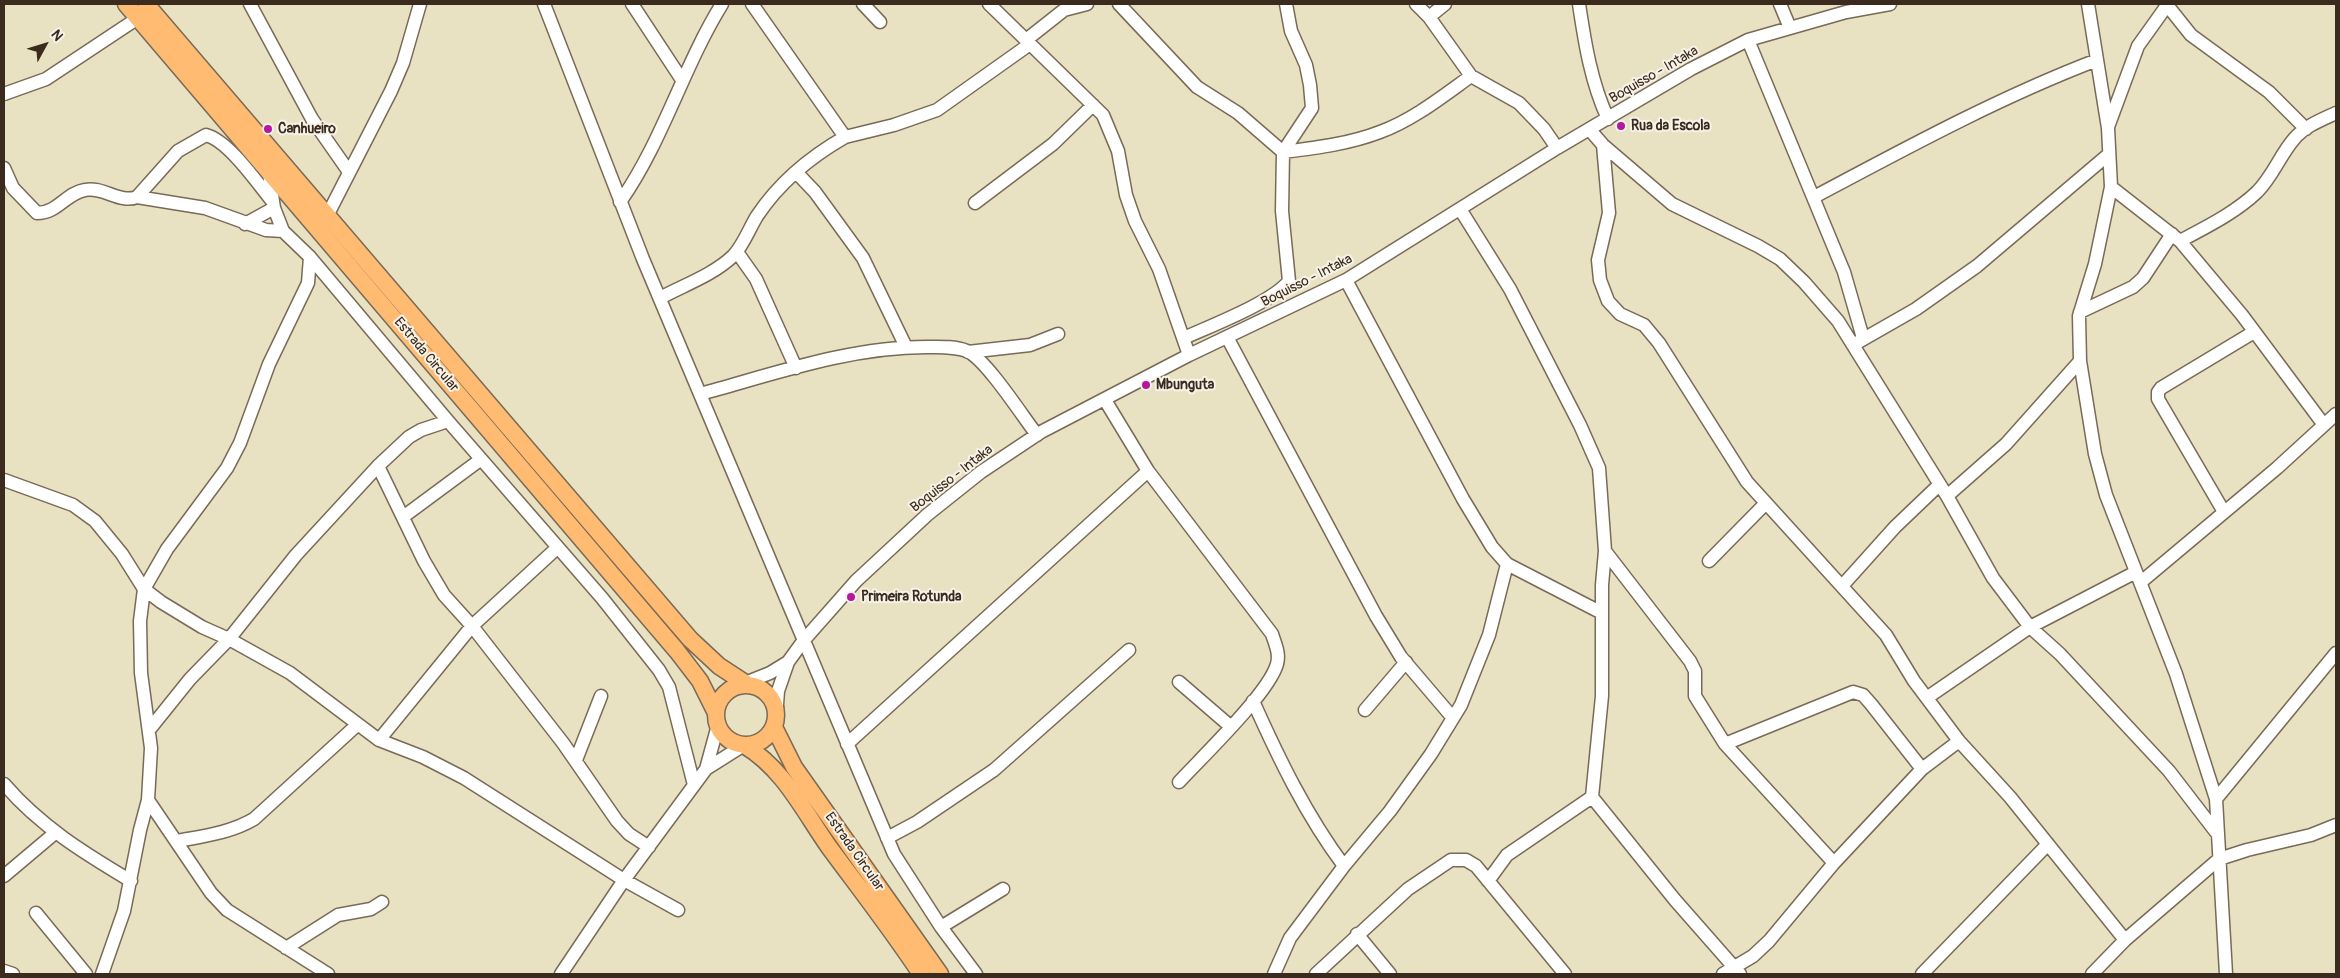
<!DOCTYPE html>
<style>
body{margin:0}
#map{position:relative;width:2340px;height:978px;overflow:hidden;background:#e9e2c2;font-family:Pangolin,sans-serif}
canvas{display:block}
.frame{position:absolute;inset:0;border:5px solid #3b2a1e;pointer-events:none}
.north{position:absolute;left:20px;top:20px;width:50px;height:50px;-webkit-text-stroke:4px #f7f3e8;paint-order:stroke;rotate:51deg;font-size:14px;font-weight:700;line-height:20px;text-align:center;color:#3b2a1e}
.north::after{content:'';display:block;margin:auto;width:18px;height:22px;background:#3b2a1e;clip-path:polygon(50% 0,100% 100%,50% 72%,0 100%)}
</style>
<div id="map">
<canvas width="2340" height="978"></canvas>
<div class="frame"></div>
<div class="north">N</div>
</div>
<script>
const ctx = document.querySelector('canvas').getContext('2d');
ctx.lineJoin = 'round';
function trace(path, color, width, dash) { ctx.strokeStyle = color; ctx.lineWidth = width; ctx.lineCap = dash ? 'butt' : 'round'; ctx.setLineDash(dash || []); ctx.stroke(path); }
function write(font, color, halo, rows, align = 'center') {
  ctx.font = font + ' Pangolin,sans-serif'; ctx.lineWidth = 4; ctx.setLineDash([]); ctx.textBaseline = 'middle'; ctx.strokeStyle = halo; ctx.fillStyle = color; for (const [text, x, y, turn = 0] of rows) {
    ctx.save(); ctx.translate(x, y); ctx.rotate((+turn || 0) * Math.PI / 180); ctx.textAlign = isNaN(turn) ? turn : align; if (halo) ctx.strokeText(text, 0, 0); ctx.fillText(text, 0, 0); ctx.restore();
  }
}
const minor = new Path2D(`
 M250,4L312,119L349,172
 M544,4L643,259L894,854L941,927L976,974
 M632,4L682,80
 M752,4L845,137L894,125L937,110L1030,44
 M863,4L880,22
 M989,4L1103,115L1118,151L1126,195L1135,221L1159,269L1189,355
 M1119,4L1197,87L1238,113L1283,152C1315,148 1349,144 1380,132C1413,120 1443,96 1471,76
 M1416,4L1429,17L1471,76L1519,103L1544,129L1557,148
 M1579,4C1585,44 1591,82 1608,119
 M1780,4L1790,28
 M2088,4L2108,128L2111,187L2095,264L2079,316L2080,361L2095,454L2106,495L2176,674L2216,799L2226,974
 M2167,5L2191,35L2269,92L2306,129
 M1429,17L1445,4
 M1026,40L1064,10L1087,4
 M1748,40L1844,272L1863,338
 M4,94L46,79L138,18
 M2108,127L2138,46L2168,4
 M1590,130L1603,145L1672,204L1758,246L1780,259L1804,282L1838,321L1947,496L1993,578L2030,627L2060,654L2169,771L2216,832
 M1603,145L1609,213L1598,260L1600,280L1608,301L1620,314L1644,325L1659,343L1747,482L1886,635L1914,681L1959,741L2010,797L2125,940
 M4,168L13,188L37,213C58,213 66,193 85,190C103,186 120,204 137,197L205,208L266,230L283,231
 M796,172L815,192L863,258L906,347
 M269,173L274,208L283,231L310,257L448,421L602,598L659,670L669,687L694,785
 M2111,187L2180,241L2242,315L2324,425
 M137,197L178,151L206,135C229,141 258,184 273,202
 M1814,197C1906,148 2000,97 2097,60
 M620,202C663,141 683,67 722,4
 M975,203L1053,144L1093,105
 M1460,209L1510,289L1580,425L1599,468L1605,551L1602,585V696L1592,797L1675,900L1740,974
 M328,214L391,91L403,63L420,4
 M245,224L274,208
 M2180,241C2206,227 2235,213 2257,192C2273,176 2280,155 2294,139C2305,126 2321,120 2336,113
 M737,252L756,279L796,368
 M1346,280L1463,499L1492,547L1507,564L1602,613
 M660,298C684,285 713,275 733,256C743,246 749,229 757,216C779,183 810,157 845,137
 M2080,312L2133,287L2143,278L2172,234
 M1227,337L1376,616L1401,657L1453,718
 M1184,338C1210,326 1273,302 1289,281L1282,211L1283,152L1312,108L1310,85L1306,65L1291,31L1286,4
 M1853,345L1916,309L1977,266L2109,154
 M968,352L1030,345L1058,334
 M700,394C774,374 849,347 926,347C939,347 954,346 967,351C986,359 1023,417 1037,435
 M1105,400L1148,471L1272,634C1275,644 1280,653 1277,664C1269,693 1202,757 1179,782
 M378,466L424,561L444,595L472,626L563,743L617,821L629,834L649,847
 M4,480L73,505L95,521L122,554L144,589L161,602L202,627L229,639L290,673L379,740L423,757L464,778L624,880L678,910
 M1947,496L2006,444L2080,361
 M2224,512L2158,399V392L2161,388L2254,332
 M403,517L480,460
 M1605,551L1690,661L1695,671V696L1725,744L1834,863
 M1709,561L1766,503
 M2141,582L2277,468L2336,414
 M1842,586L1895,527L1939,485
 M1179,682L1230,726
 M745,683L770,673L788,662
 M1928,697L2030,627L2136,572
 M1253,701C1279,759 1306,815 1344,866
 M1365,710L1406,662
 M776,718L778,691L788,662L804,640L856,581L927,515L981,472L1041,432L1189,355L1346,280L1557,148L1691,69L1748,40L1846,12L1890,4
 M149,730L190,679L229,639L296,555L378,466L409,437L421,430L448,421
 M379,740L472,626L557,548
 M847,744L1148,471
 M1725,744L1853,692L1863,695L1871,704L1922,769
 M576,760L601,696
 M706,769L744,745
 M4,784C40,826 84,853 131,881
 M2216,799L2336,653
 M148,800L211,893L227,910L328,974
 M887,838L917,822L994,770L1129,650
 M177,841C204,836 230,833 254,819L357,725
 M4,876L55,833
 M1488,881L1507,855L1592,797
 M36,913L86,974
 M941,927L1003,889
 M1357,934L1390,974
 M286,948L338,915L371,909L382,902
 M4,971L13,974
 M102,974L124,911L140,830L148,800L151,748L141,673L140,621L144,589L167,549L227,468L240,443L269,364L308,283L310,257
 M561,974L624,880L706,769L718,725
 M1274,974L1290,938L1344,866L1390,811L1431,754L1461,705L1489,635L1507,564
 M1316,974L1408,889L1451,860H1466L1476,866L1565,974
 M1723,974L1753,956L1769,941L1834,863L1922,769L1959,741
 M1922,974L2048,844
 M2092,974L2125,940L2219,859L2247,850L2311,835L2336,825`);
const major = new Path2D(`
 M126,4L677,651L700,681L716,713
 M146,4L690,639L719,666L745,683
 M716 715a30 30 0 1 1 60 0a30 30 0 1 1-60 0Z
 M774,727L794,767L940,974
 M744,745C784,769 803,810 829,847C860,889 892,930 921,974`);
const markers = [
 [1621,126,5,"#b5179e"],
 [268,129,5,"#b5179e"],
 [1146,385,5,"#b5179e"],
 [851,597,5,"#b5179e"]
];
const streetNames = [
 ["Boquisso - Intaka",1654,75,-30],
 ["Boquisso - Intaka",1307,281,-27],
 ["Estrada Circular",426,355,50],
 ["Boquisso - Intaka",952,479,-38],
 ["Estrada Circular",854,852,55]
];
const poiNames = [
 ["Rua da Escola",1631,126],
 ["Canhueiro",278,129],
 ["Mbunguta",1156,385],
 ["Primeira Rotunda",861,597]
];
trace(minor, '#786a57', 15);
trace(major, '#786a57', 19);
trace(minor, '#fff', 12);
trace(major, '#ffbb71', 16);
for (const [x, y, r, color] of markers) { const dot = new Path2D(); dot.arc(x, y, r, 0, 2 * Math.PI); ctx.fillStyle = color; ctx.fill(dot); trace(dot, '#f7f3e8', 2); }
write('14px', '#3b2a1e', '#f7f3e8', streetNames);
write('bold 14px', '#3b2a1e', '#f7f3e8', poiNames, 'left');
</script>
